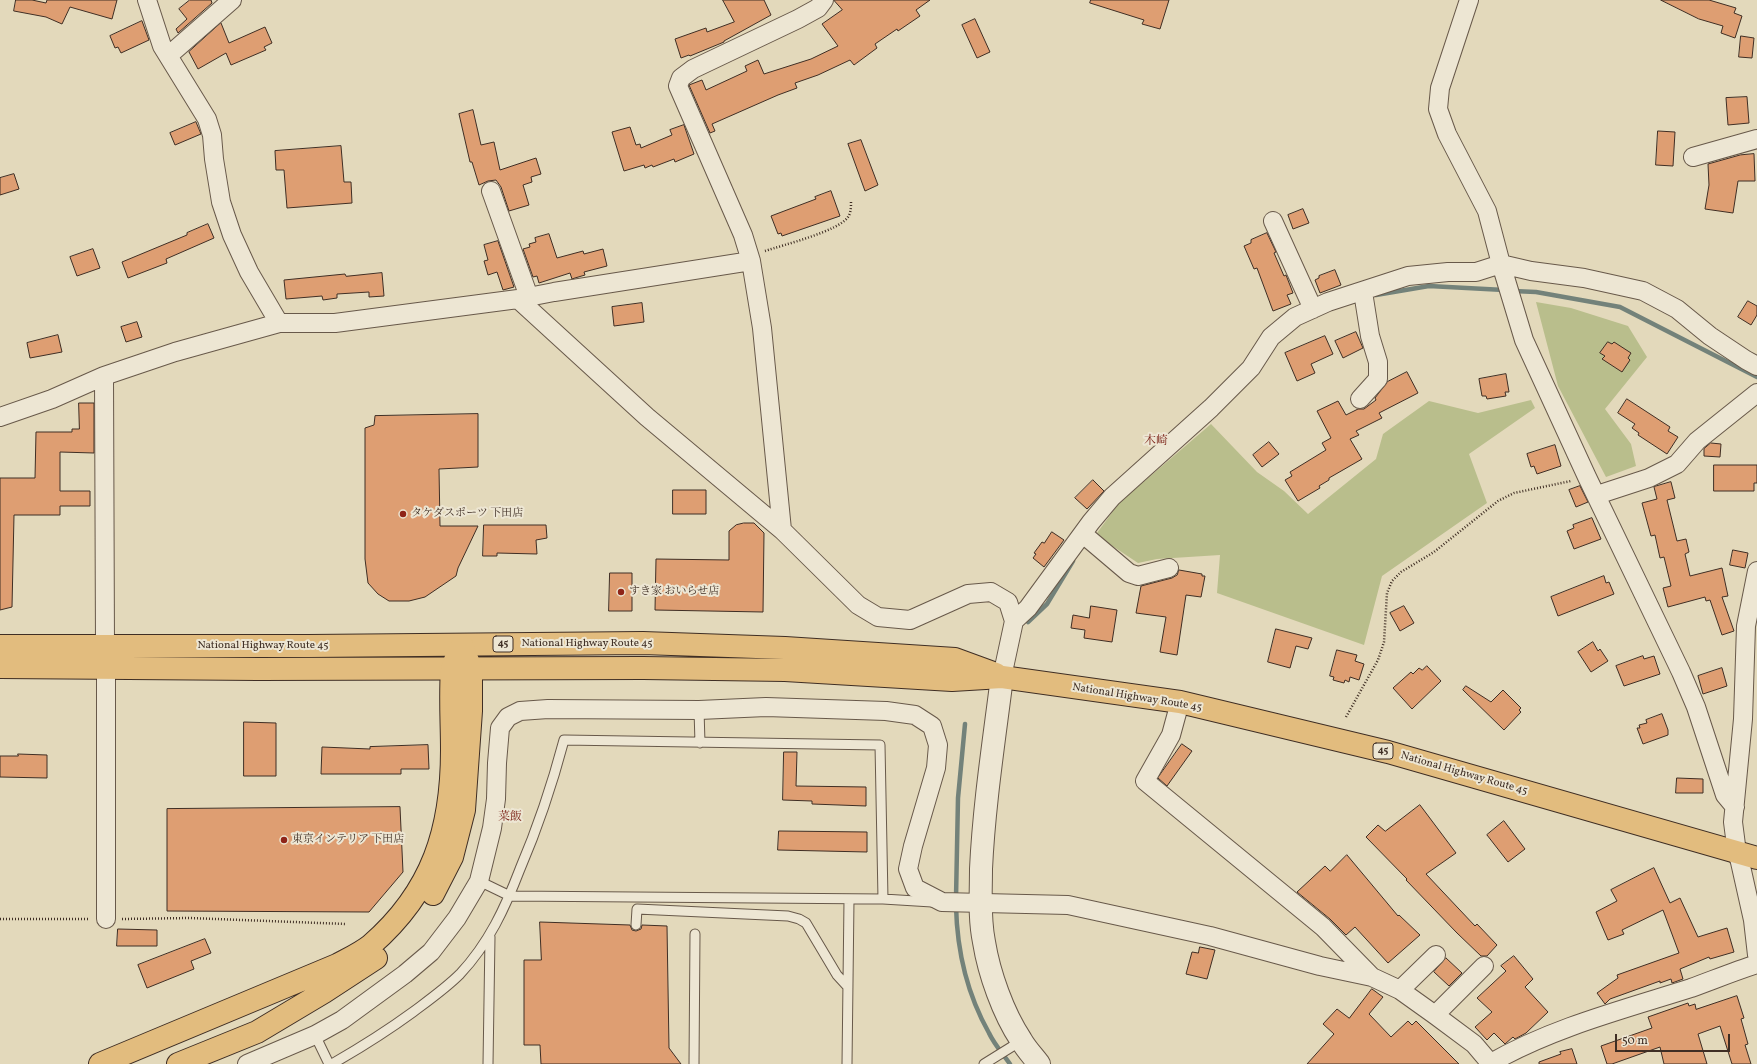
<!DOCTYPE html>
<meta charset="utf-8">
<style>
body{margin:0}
#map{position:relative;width:1757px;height:1064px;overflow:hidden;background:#e3d9bb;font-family:Vollkorn,serif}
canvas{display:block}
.scale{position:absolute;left:1615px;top:1034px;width:115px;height:18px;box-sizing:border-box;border:2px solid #3f2e24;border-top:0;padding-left:5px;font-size:12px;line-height:14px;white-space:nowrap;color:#3f2e24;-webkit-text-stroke:3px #ede6d3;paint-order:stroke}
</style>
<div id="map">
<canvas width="1757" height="1064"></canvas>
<div class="scale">50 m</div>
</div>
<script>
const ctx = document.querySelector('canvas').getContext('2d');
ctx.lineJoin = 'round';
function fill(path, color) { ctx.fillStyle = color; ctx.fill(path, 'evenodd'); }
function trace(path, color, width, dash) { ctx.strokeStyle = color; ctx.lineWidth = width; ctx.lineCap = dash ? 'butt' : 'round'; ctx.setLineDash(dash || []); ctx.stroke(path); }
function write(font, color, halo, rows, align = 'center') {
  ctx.font = font + ' Vollkorn,"Noto Serif JP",serif'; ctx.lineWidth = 4; ctx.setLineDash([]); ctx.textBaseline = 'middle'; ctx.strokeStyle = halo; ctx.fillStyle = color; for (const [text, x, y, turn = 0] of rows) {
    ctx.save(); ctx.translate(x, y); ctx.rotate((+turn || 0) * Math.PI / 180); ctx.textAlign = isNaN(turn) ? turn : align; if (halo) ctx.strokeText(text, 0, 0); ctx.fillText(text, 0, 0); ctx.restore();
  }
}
const green = new Path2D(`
 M1536,302L1571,308L1628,326L1647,357L1605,409L1631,444L1636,466L1606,477L1558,386Z
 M1531,400L1535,408L1469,454L1487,503L1382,576L1364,645L1217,593L1220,555L1157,559L1138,563L1108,543L1097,533L1119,503L1211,424L1257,472L1284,491L1308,514L1376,459L1383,434L1429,401L1478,413Z`);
const stream = new Path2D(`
 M1513,291L1536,292L1620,307L1757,377
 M1376,295L1429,286L1504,290
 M1028,622L1047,604L1073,561
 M956,898L958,798L965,724
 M956,906C957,950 967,994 989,1033C994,1044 1003,1054 1010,1064`);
const building = new Path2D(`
 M16,0H32L46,3L47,0H117L112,19L70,7L62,24L46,17L14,11Z
 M190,0H211L212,3L178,33L176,29L187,19L179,9Z
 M723,0H764L771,15L724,41V42L690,56L689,55L681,58L675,39L706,28L707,32L734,22Z
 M834,0H930L916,10L920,16L898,31L897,29L875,44L877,48L854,65L850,60L818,75L795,83L797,88L778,95L712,124L715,131L710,133L689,85L702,80L706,90L747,71L745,66L758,60L764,74L811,59L838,46L822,24L842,10Z
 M1091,0H1169L1160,29L1142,24L1144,20L1090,3Z
 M1661,0H1709L1736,8L1734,13L1742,16L1735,38L1721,33L1723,26L1699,19Z
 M975,19L990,52L977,58L962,25Z
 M142,21L149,40L121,53L118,47L115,48L110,36Z
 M221,23L229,43L265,27L272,43L264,47L266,50L231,65L226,53L198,69L189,52Z
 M1741,36L1754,38L1752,58L1739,57Z
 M1747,97L1749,123L1728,125L1726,98Z
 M473,110L481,145L494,142L500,170L536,158L541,174L531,177L532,182L523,185L529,205L509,211L501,187L496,180L488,181L479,185L472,162H470L459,114Z
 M196,122L201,134L175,145L170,133Z
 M684,125L694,154L675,162L674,159L653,167L652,165L645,168L644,165L624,171L612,132L630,127L636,145L640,144L641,148L672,135L670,130Z
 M1658,131L1675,132L1673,166L1656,165Z
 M861,140L878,185L865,191L848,144Z
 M341,146L344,182H351L352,203L287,208L284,170H276L275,151Z
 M1754,154L1755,181H1738L1733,213L1705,209L1709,185L1708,164L1740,155Z
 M14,174L19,189L0,195V178Z
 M831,191L840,216L782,236L781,233L778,234L771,216L816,199L815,197Z
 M1303,209L1309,223L1293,229L1288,215Z
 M208,224L214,238L166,259L167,263L128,278L122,262L187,235V233Z
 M1267,233L1276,252L1274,253L1284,276L1286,275L1293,293L1287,295L1291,304L1273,311L1257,268L1254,269L1244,246L1251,243V240Z
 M549,234L557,258L583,251L584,254L603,249L607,266L584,272L585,275L575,278L572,279L570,273L539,283L537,276L533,277L523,249L530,247L529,244L536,242L535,238Z
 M498,241L514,287L503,290L497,272L488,275L484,261L488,260L484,245Z
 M93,249L100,268L77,276L70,257Z
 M1335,270L1341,285L1320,293L1315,280L1319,278V276Z
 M382,273L384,296L369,297V292L337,294V298L323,300L322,296L286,299L284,280L345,274L346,276Z
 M1748,301L1757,306V315L1751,325L1738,317Z
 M642,303L644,322L614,326L612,307Z
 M137,322L142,337L126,342L121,327Z
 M1356,332L1363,348L1343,358L1335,341Z
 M58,335L62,352L30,358L27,343Z
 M1325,336L1333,354L1311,364L1315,373L1297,381L1285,353Z
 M1608,342L1612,344L1614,342L1631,353L1628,358L1630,360L1622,372L1602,359L1605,356L1600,353Z
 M1407,372L1418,393L1379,413L1382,418L1356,431L1359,435L1350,439L1362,459L1329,478V480L1319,486L1320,488L1298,501L1285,480L1292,476L1290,472L1326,450L1322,443L1331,438L1317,411L1338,401L1346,415L1358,409H1364L1376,400L1375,398L1387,382Z
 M1506,374L1509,392H1505L1506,396L1487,399L1486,396H1482L1479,379Z
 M1627,399L1670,427L1668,431L1678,437L1667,454L1638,435L1639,433L1632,428L1635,424L1618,413Z
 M79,403H94V453L60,452V491H90V506H60V515H14L12,607L0,610V478H35L36,432H72V429H79Z
 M478,414V467L439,469L440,526H478L458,568L456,576L425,597L409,601H389L378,594L368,583L365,559V428L374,425L375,416Z
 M1269,442L1279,454L1262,467L1253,455Z
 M1711,443L1721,444L1720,457L1704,456V449Z
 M1555,445L1561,466L1537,474L1534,466L1531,467L1527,454Z
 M1714,465H1757V483H1754V491H1714Z
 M1093,480L1104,491L1087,509L1075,498Z
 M1671,482L1675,498L1667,500L1677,541L1686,539L1689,552L1685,554L1690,576L1722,568L1728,596L1722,597L1734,631L1722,635L1710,600L1706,601L1705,597L1668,607L1663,588L1671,586L1664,557L1660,558L1655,535L1651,536L1642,503L1657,499L1654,487Z
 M1580,486L1588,502L1576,507L1569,490Z
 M673,490H706V514H673Z
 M1592,518L1601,539L1574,549L1567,531L1574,528L1573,525Z
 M744,523H754L764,533L763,612L655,610L656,559L729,560V531L736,525Z
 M484,525H546L547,538L536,540L537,554L497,553V556H483Z
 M1052,532L1064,540L1044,567L1033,558L1036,554L1034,553L1042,542L1044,543Z
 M1733,550L1748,553L1745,568L1730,565Z
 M1179,570L1202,574V576H1205L1201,597L1186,595L1177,655L1160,652L1166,617L1136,613L1141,586L1172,578L1177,575Z
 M610,573H632V611H609Z
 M1604,576L1606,583L1609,582L1614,594L1558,616L1551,597Z
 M1091,606L1117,610L1112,642L1084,638L1085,630L1071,628L1073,615L1089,618Z
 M1404,606L1414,623L1400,631L1390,613Z
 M1276,629L1312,638L1308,649L1296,646L1290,668L1268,662Z
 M1593,642L1598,651L1600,649L1608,661L1591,672L1578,652Z
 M1337,650L1357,655L1355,661L1364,664L1359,680L1350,677L1349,682L1345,680L1344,683L1333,680L1334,677L1330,676Z
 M1643,656L1644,659L1654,656L1660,674L1624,686L1616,666Z
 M1427,666L1441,681L1412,709L1393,688L1411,672L1413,674L1419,668L1422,670Z
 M1722,668L1727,686L1703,694L1698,676Z
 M1466,686L1491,702L1503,690L1521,708L1519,710L1521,712L1504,730L1463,690Z
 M1662,714L1668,730V735L1643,744L1637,728H1640L1639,725L1647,723L1646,720Z
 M244,722L276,723V776H244Z
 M1182,744L1192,751L1167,786L1158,778Z
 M428,745L429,769H401V774H321L322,747L370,749V747Z
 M784,752H797L796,786L866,787V806L812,804V801L783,800Z
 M18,754L47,755V778L0,777V756H18Z
 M1677,778L1703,779V793H1676Z
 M1420,805L1456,853L1426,874L1475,926L1477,924L1497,945L1487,956H1481L1457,933L1406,880L1407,879L1366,837L1378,825L1385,831Z
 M400,807L403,872L369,912L167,911V809Z
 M1504,821L1525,849L1508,862L1487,835Z
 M779,831L867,832V852L778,850Z
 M1347,855L1398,916L1399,915L1420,935L1388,963L1355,927L1346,935L1330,919L1297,892L1325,866L1330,871Z
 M1654,868L1670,903L1680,898L1698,937L1727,928L1734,952L1710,959L1709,957L1680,969L1683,979L1672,983L1671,979L1660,983V981L1610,999L1605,1004L1597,993L1618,978L1617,975L1679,953L1663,910L1622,930L1624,934L1608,940L1596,912L1617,901L1611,890Z
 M540,922L630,925L632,930L636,931L641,929L642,925L667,926L669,1048L681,1064H541L540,1045H524V960H541Z
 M118,929L157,930V946H117Z
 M205,939L211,953L191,961L194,969L147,988L138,965Z
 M1200,947L1215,950L1207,979L1186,974L1192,952L1198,953Z
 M1514,956L1533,979L1525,987L1548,1012L1526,1033L1515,1039L1513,1037L1505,1044L1494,1033L1487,1040L1475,1027L1492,1012L1477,998L1506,971L1501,966Z
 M1446,958L1462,973L1449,986L1434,972Z
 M1372,989L1383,997L1369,1014L1391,1037L1408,1021L1412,1025L1416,1021L1459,1064H1307L1334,1034L1323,1024L1337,1009L1349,1018Z
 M1737,996L1744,1018L1741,1019L1748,1044L1745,1045L1751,1064H1732L1720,1026L1698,1034L1707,1064H1664L1660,1047L1612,1064H1607L1601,1046L1652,1028L1648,1017L1688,1003L1689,1006L1695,1004L1696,1009Z
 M1572,1049L1577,1064H1539V1062L1561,1054L1560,1052Z`);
const path = new Path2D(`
 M765,251C783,245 839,231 848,217C851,213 851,207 851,202
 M1346,717L1378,660L1384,642L1387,593L1392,581L1401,572L1434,552L1498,501L1514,493L1571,481
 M0,919H89
 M122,919L190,918L346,924`);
const service = new Path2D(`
 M699,710L700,743
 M479,881L510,896L883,899L932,902
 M636,925L637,909L788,916L799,919L806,923L837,975L848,987
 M315,1035L329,1064
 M332,1064C360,1048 387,1031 413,1012C429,1000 446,988 460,974C489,943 505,908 520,869C538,827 552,785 564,740L880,745L883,899
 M488,1064L490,937
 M694,1064L695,934
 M847,1064L849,900
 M984,1064L1021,1041`);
const minor = new Path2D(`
 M147,0L162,46L207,119L212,135L214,159L221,202L232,235L249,272L279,323
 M1469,0L1440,88L1438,109L1447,134L1487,211L1501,264L1524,340L1587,477L1681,672L1696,707L1725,795L1735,807
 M168,56L232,0
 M1693,157L1757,139
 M491,191L529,297
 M1273,221L1313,309
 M518,299L647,417L782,530L858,605L878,617L910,620L968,594L991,592L1008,602L1014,621L1002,677
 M104,376L105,645
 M1360,399L1378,379V362L1370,336L1363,292
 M0,417L52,399L104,376L175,352L279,323H335L518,299L554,292L751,261
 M1597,495L1649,478L1677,464L1697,441L1757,393
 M782,530L762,328L751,261L743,235L678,86L681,78L693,69L798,19L818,8L824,0
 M1083,534L1129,573L1138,576L1169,568
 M1757,571L1746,626L1743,719L1733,822L1737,853L1740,862L1753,920L1757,955
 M1014,621L1028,608L1091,522L1112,497L1211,408L1251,368L1271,337L1295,317L1328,302L1408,276L1448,272H1476L1501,264L1531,271L1584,278L1643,291L1677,309L1710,336L1746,360L1757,366
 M106,667V919
 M1180,702L1171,735L1145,781L1323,927L1372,977
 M1400,990L1436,955
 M1435,1015L1484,966
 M1491,1063C1551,1028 1625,1009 1691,988C1713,980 1735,971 1757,964
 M247,1064L315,1035L342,1020L405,974L431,952L457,918L479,881L492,828L496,799L497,763L500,728L508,717L520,711L548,709L699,710L766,707L886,711L915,715L932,726L938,745L936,768L913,846L908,869L915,888L942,902L1068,905L1210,936L1320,966L1372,977L1400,990L1435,1015L1474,1044L1491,1064`);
const tertiary = new Path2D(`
 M1002,677C994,741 984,805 981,869C981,893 979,918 984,942C989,973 1003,1013 1021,1040C1026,1049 1033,1056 1039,1064`);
const trunk = new Path2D(`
 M0,646H309L643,643L785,648L955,659L996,674
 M0,667L258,669L643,668L785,670L952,680L1002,677L1180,702L1388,752L1757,858`);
const motorway = new Path2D(`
 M433,894L452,857L464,810L471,711V669L462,645
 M100,1064L337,965C348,959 361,953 371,945C433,891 452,829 452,750C452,724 450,696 452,670C453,662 459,653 462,645
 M178,1064L257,1032L324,992L376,958`);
const markers = [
 [403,514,4,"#8f2418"],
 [621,592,4,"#8f2418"],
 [284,840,4,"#8f2418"]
];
const shields = [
 [503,644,20],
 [1383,751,20]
];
const shieldNames = [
 ["45",503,644],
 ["45",1383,751]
];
const poiNames = [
 ["タケダスポーツ 下田店",411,514],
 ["すき家 おいらせ店",629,592],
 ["東京インテリア 下田店",292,840]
];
const streetNames = [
 ["National Highway Route 45",587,644],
 ["National Highway Route 45",263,646],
 ["National Highway Route 45",1137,698,9],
 ["National Highway Route 45",1464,774,16]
];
const neighbourhoodNames = [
 ["木崎",1156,442],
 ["菜飯",510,818]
];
fill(green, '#b9be8c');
trace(stream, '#73827a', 4.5);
fill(building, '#de9e72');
trace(building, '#3f2e24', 1);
trace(service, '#68594a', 11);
trace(minor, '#68594a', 20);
trace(tertiary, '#68594a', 24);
trace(trunk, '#3f2e24', 24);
trace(motorway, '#3f2e24', 24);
trace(path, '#3f2e24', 2.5, [1, 2]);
trace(service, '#ede6d3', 9);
trace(minor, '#ede6d3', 18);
trace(tertiary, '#ede6d3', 22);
trace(trunk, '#e2bc7e', 22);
trace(motorway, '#e2bc7e', 22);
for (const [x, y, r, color] of markers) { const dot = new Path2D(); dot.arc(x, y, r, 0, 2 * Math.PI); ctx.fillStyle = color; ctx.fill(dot); trace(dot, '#ede6d3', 1.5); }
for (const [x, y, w] of shields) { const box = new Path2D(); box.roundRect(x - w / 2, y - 8, w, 16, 3); ctx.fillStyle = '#ede6d3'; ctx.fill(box); trace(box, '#3f2e24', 1); }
write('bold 10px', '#3f2e24', null, shieldNames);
write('11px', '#3f2e24', '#ede6d3', poiNames, 'left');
write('11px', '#3f2e24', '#ede6d3', streetNames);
write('12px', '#7a1f14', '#ede6d3', neighbourhoodNames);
</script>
